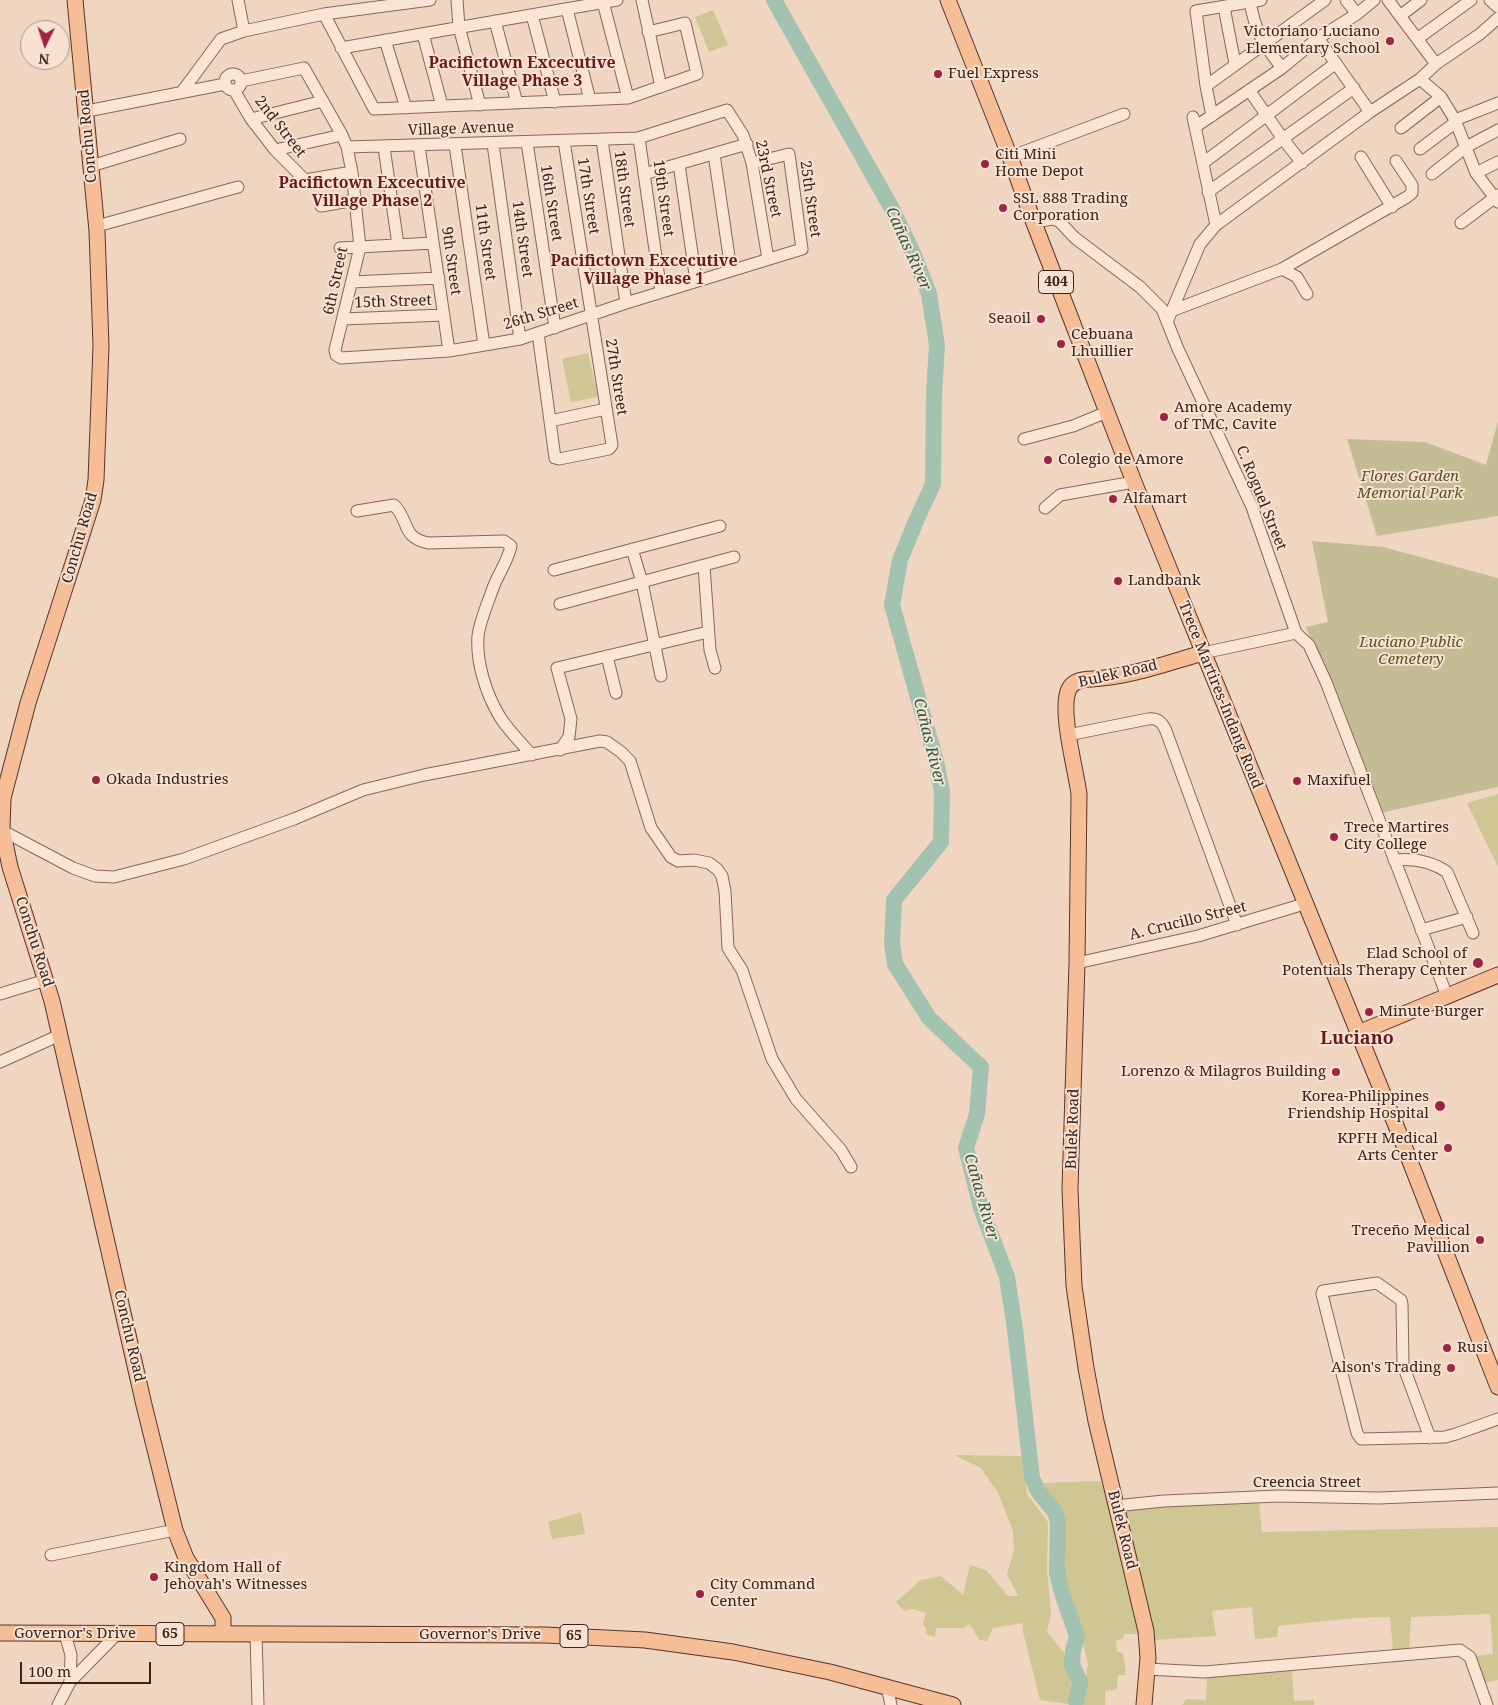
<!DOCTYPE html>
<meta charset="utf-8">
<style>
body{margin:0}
#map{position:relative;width:1498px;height:1705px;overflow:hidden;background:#f0d5c1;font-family:"Noto Serif",serif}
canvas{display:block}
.north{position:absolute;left:20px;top:20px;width:50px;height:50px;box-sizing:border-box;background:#f7e1d1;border:1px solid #ab9589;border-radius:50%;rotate:184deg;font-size:14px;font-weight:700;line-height:20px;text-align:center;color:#39231d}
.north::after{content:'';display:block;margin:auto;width:18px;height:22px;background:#9d2446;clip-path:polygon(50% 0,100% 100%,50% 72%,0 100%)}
.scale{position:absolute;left:20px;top:1662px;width:131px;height:22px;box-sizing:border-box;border:2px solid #39231d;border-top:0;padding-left:6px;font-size:15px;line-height:18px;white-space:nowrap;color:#39231d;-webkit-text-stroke:4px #f7e1d1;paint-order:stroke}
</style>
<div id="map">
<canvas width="1498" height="1705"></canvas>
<div class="north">N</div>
<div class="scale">100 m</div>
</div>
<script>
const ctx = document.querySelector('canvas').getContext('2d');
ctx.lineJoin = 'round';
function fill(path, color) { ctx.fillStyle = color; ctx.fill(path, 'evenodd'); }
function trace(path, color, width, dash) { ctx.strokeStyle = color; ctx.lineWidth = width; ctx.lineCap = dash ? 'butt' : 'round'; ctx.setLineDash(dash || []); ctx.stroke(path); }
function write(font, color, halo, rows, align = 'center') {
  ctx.font = font + ' "Noto Serif",serif'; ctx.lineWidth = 4; ctx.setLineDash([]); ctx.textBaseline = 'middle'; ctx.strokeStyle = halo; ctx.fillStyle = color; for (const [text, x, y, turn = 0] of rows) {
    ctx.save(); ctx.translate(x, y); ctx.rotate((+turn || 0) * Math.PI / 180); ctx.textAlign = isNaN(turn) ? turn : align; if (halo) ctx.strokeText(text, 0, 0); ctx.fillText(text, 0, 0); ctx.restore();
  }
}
const green = new Path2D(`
 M713,10L728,45L709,52L695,17Z
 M588,353L598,397L571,402L562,359Z
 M1498,794V867L1467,803Z
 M954,1455L1021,1456L1027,1494L1048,1522L1047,1571L1051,1613L1047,1632L1065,1654L1071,1682L1068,1704L1040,1700L1023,1632V1623L993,1628L987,1641L979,1640L970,1624L963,1628H936L935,1637L926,1634V1628L923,1624L926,1613L913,1609L904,1611L896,1602L921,1580L941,1576L963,1595L970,1565L986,1570L1008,1596H1018L1007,1574L1014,1550L1013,1531L998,1493L981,1468Z
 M1101,1481L1133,1598L1141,1634H1124L1123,1639L1116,1641L1117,1652L1123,1653L1126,1675H1118L1117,1689L1105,1691V1705H1080L1088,1664L1083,1643L1061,1572L1063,1528L1060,1512L1040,1483Z
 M1259,1502L1262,1532L1498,1527V1680L1484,1683L1476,1656L1493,1654L1490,1614L1411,1617L1409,1649L1393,1650L1390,1617L1355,1618L1278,1626L1277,1637L1255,1639L1252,1607L1212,1611L1216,1636L1153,1640V1626L1123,1510L1175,1505Z
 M581,1512L585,1534L552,1539L548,1522Z
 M1292,1669L1294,1701L1314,1700V1705H1182L1187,1699L1206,1700L1207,1675Z`);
const cemetery = new Path2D(`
 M1498,421V516L1377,536L1347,439L1425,442L1486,465Z
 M1312,541L1383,547L1498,578V787L1380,813L1306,627L1328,622Z`);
const river = new Path2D(`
 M774,0L891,207L913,253L929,294L937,345L934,394L933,484L916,521L900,560L892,605L936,761L942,791L941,842L894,900L892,944L895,964L929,1018L981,1067L977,1114L966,1148L981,1208L1007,1277L1015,1329L1032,1478L1038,1491L1055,1512L1058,1522L1057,1573L1063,1596L1077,1636L1073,1651L1072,1665L1080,1682L1076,1701`);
const minor = new Path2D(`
 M238,0L244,31
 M457,0L459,27L480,105
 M642,0L661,87
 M1346,0L1357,14
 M1388,0L1436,64
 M1490,0L1498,7
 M603,2L628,98
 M1250,2C1256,34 1262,42 1282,68
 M1224,7L1235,64
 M567,9L590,100
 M324,14L374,109L628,98L697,74L685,23L648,32
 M532,15L555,102
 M1400,16L1421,0
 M495,21L517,103
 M423,34L442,106
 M1318,38L1370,112
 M1417,39L1471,0
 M385,40L406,108
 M341,48L617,0
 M225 82a8 8 0 1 1 16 0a8 8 0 1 1-16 0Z
 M1420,79L1441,97L1455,120L1476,173L1498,202
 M241,81L304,68L342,135L347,147L638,138L727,110L743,135L752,163L768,259
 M1206,86L1325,0
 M234,90L251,119L275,150L305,180L352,172
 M1249,90L1283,139L1302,163
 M181,93L221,39L244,31L324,14L430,0
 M87,111L225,84
 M1212,116L1206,86L1196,11L1261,0
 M1193,117L1216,225
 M251,119L323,101
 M1455,120L1498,103
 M1195,127L1282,68L1318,38L1357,14L1374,0
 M1401,128L1441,97
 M639,138L661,292
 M602,140L626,303
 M527,142L555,328
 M493,144L520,339
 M455,145L484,345
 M419,146L449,351
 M347,147L352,172L360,247L335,350L336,355L341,358L449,351L520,339L626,303L802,249L789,154L752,163
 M384,147L398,245
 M1420,149L1456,122
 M275,150L342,135
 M714,154L731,270
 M1010,157L1124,114
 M1361,157L1392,207
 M1203,163L1336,63
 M679,164L696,281
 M91,166L180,139
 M1476,173L1498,162
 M644,174L747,144
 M1432,174L1466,147L1498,130
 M1208,192L1354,88
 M321,206L355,200
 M1034,223L1052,219L1059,221L1075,238L1140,287L1162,309L1178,349L1252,507L1296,633L1309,645L1326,682L1447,996
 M1461,223L1498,195
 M97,226L238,187
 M340,248L433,243
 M1282,269L1297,277L1307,294
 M352,282L439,278
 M1171,311L1282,269L1407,197L1412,193V185L1396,161
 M343,319L444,315
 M1167,322L1200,244L1216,225L1370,112L1420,79L1436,64L1480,34L1498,18
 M538,333L555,458L559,459L609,449L612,445L564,141
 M550,421L606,409
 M1024,439L1073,426L1107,412
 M1045,508L1060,495L1134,482
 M357,511L394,505C410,521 401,538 429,543L504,541L511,546C508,561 498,574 493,588C488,603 480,620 478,636C476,662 486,694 500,717C509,731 521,743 532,755
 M632,549L642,582L661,676
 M704,566L710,650L715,668
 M554,570L720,526
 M560,604L734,557
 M1203,653L1296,633
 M607,656L616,693
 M1068,735L1148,719C1158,718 1162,722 1166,731L1237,925
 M560,750L569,737L571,719L557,668L708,632
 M3,831L73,868L95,876L114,877L184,859L294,819L363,790L424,775L600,741L607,742L621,752L630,761L651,828L671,857L678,861L694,860L709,863L717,869L722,876L725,891L728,948L742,970L772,1059L796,1099L841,1150L851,1167
 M1394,860C1412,858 1431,861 1447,872L1473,933
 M1421,930L1467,917
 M1077,963L1198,936L1304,904
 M0,994L46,980
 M0,1062L60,1035
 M1430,1438L1403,1365L1402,1304L1401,1300L1377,1283L1323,1291L1322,1294L1357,1433L1361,1439L1445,1437L1456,1434L1498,1419
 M1115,1506L1164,1501L1278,1496L1379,1498L1498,1493
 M51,1555L175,1530
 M65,1634L71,1655L70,1682
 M256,1634L258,1705
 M1147,1669L1204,1672L1460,1650L1470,1657L1487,1705
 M887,1687L891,1705
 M58,1705L70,1682L117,1634`);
const major = new Path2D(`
 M75,0L97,231L101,346L96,480L93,500L81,538L28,703L3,798L2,828L10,867L52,1001L144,1405L175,1530L186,1558L223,1618V1634
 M948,0L1010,157L1034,223L1134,482L1399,1133L1498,1387
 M1358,1033L1498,975
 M0,1633L545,1635L645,1640L733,1652L830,1672L953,1705
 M1144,1705L1148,1658L1146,1631L1096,1421L1086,1368L1074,1286L1070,1189L1077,963L1079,794C1076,770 1059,710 1069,689C1073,681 1083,679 1092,679C1130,677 1167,663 1203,653`);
const markers = [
 [1390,41,5,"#9d2446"],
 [938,74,5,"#9d2446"],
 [985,164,5,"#9d2446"],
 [1003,208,5,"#9d2446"],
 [1041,319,5,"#9d2446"],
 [1061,344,5,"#9d2446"],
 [1164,417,5,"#9d2446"],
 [1048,460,5,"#9d2446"],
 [1113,499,5,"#9d2446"],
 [1118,581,5,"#9d2446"],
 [96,780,5,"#9d2446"],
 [1297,781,5,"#9d2446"],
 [1334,837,5,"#9d2446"],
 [1478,963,6,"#9d2446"],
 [1369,1012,5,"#9d2446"],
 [1336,1072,5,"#9d2446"],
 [1440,1106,6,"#9d2446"],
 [1448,1148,5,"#9d2446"],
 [1480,1240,5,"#9d2446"],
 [1447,1348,5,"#9d2446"],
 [1451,1368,5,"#9d2446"],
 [154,1577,5,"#9d2446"],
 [700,1594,5,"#9d2446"]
];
const shields = [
 [1056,282,35],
 [170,1634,28],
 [574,1636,28]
];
const shieldNames = [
 ["404",1056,282],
 ["65",170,1634],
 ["65",574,1636]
];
const poiNames = [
 ["Victoriano Luciano",1380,32,"right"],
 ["Elementary School",1380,49,"right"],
 ["Fuel Express",948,74],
 ["Citi Mini",995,155],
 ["Home Depot",995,172],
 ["SSL 888 Trading",1013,199],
 ["Corporation",1013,216],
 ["Seaoil",1031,319,"right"],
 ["Cebuana",1071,335],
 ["Lhuillier",1071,352],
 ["Amore Academy",1174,408],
 ["of TMC, Cavite",1174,425],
 ["Colegio de Amore",1058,460],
 ["Alfamart",1123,499],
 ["Landbank",1128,581],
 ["Okada Industries",106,780],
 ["Maxifuel",1307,781],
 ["Trece Martires",1344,828],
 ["City College",1344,845],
 ["Elad School of",1467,954,"right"],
 ["Potentials Therapy Center",1467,971,"right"],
 ["Minute Burger",1379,1012],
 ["Lorenzo & Milagros Building",1326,1072,"right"],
 ["Korea-Philippines",1429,1097,"right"],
 ["Friendship Hospital",1429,1114,"right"],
 ["KPFH Medical",1438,1139,"right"],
 ["Arts Center",1438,1156,"right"],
 ["Treceño Medical",1470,1231,"right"],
 ["Pavillion",1470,1248,"right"],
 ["Rusi",1457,1348],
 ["Alson's Trading",1441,1368,"right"],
 ["Kingdom Hall of",164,1568],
 ["Jehovah's Witnesses",164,1585],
 ["City Command",710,1585],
 ["Center",710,1602]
];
const streetNames = [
 ["2nd Street",280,127,52],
 ["Village Avenue",461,129,-2],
 ["Conchu Road",88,136,-95],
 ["23rd Street",768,179,78],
 ["18th Street",624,189,82],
 ["17th Street",588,196,81],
 ["19th Street",663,198,82],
 ["25th Street",810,199,82],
 ["16th Street",551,203,81],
 ["14th Street",522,239,82],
 ["11th Street",485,242,82],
 ["9th Street",451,261,82],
 ["6th Street",336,281,-78],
 ["15th Street",393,302,-2],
 ["26th Street",541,314,-17],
 ["27th Street",616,377,81],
 ["C. Roguel Street",1261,498,68],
 ["Conchu Road",80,538,-74],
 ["Bulek Road",1118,674,-13],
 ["Trece Martires-Indang Road",1220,695,68],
 ["A. Crucillo Street",1188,921,-14],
 ["Conchu Road",34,942,72],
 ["Bulek Road",1073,1129,-88],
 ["Conchu Road",129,1336,77],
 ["Creencia Street",1307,1483],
 ["Bulek Road",1122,1530,76],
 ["Governor's Drive",75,1634],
 ["Governor's Drive",480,1635]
];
const parkNames = [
 ["Flores Garden",1410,477],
 ["Memorial Park",1410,494],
 ["Luciano Public",1411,643],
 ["Cemetery",1411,660]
];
const neighbourhoodNames = [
 ["Pacifictown Excecutive",522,63],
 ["Village Phase 3",522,81],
 ["Pacifictown Excecutive",372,183],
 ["Village Phase 2",372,201],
 ["Pacifictown Excecutive",644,261],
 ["Village Phase 1",644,279]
];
const waterNames = [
 ["Cañas River",908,249,66],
 ["Cañas River",929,742,76],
 ["Cañas River",981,1197,74]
];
const quarterNames = [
 ["Luciano",1357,1039]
];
fill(green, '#cfc694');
fill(cemetery, '#c3bc94');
trace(river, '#a4c2b1', 16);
trace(minor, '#8a6557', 13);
trace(major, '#58342c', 17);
trace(minor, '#fae5d4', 11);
trace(major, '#f6be96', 15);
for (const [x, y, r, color] of markers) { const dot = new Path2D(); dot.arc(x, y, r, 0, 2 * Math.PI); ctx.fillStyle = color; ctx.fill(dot); trace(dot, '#f7e1d1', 2); }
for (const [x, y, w] of shields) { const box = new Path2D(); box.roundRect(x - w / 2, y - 11.5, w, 23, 4); ctx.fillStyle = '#f7e1d1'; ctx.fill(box); trace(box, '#39231d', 1); }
write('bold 14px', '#39231d', null, shieldNames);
write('15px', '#39231d', '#f7e1d1', poiNames, 'left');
write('15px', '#39231d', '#f7e1d1', streetNames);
write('italic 15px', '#575622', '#f7e1d1', parkNames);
write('bold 16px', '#681a1f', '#f7e1d1', neighbourhoodNames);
write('italic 16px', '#2b5a4a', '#f7e1d1', waterNames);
write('bold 18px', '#681a1f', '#f7e1d1', quarterNames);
</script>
